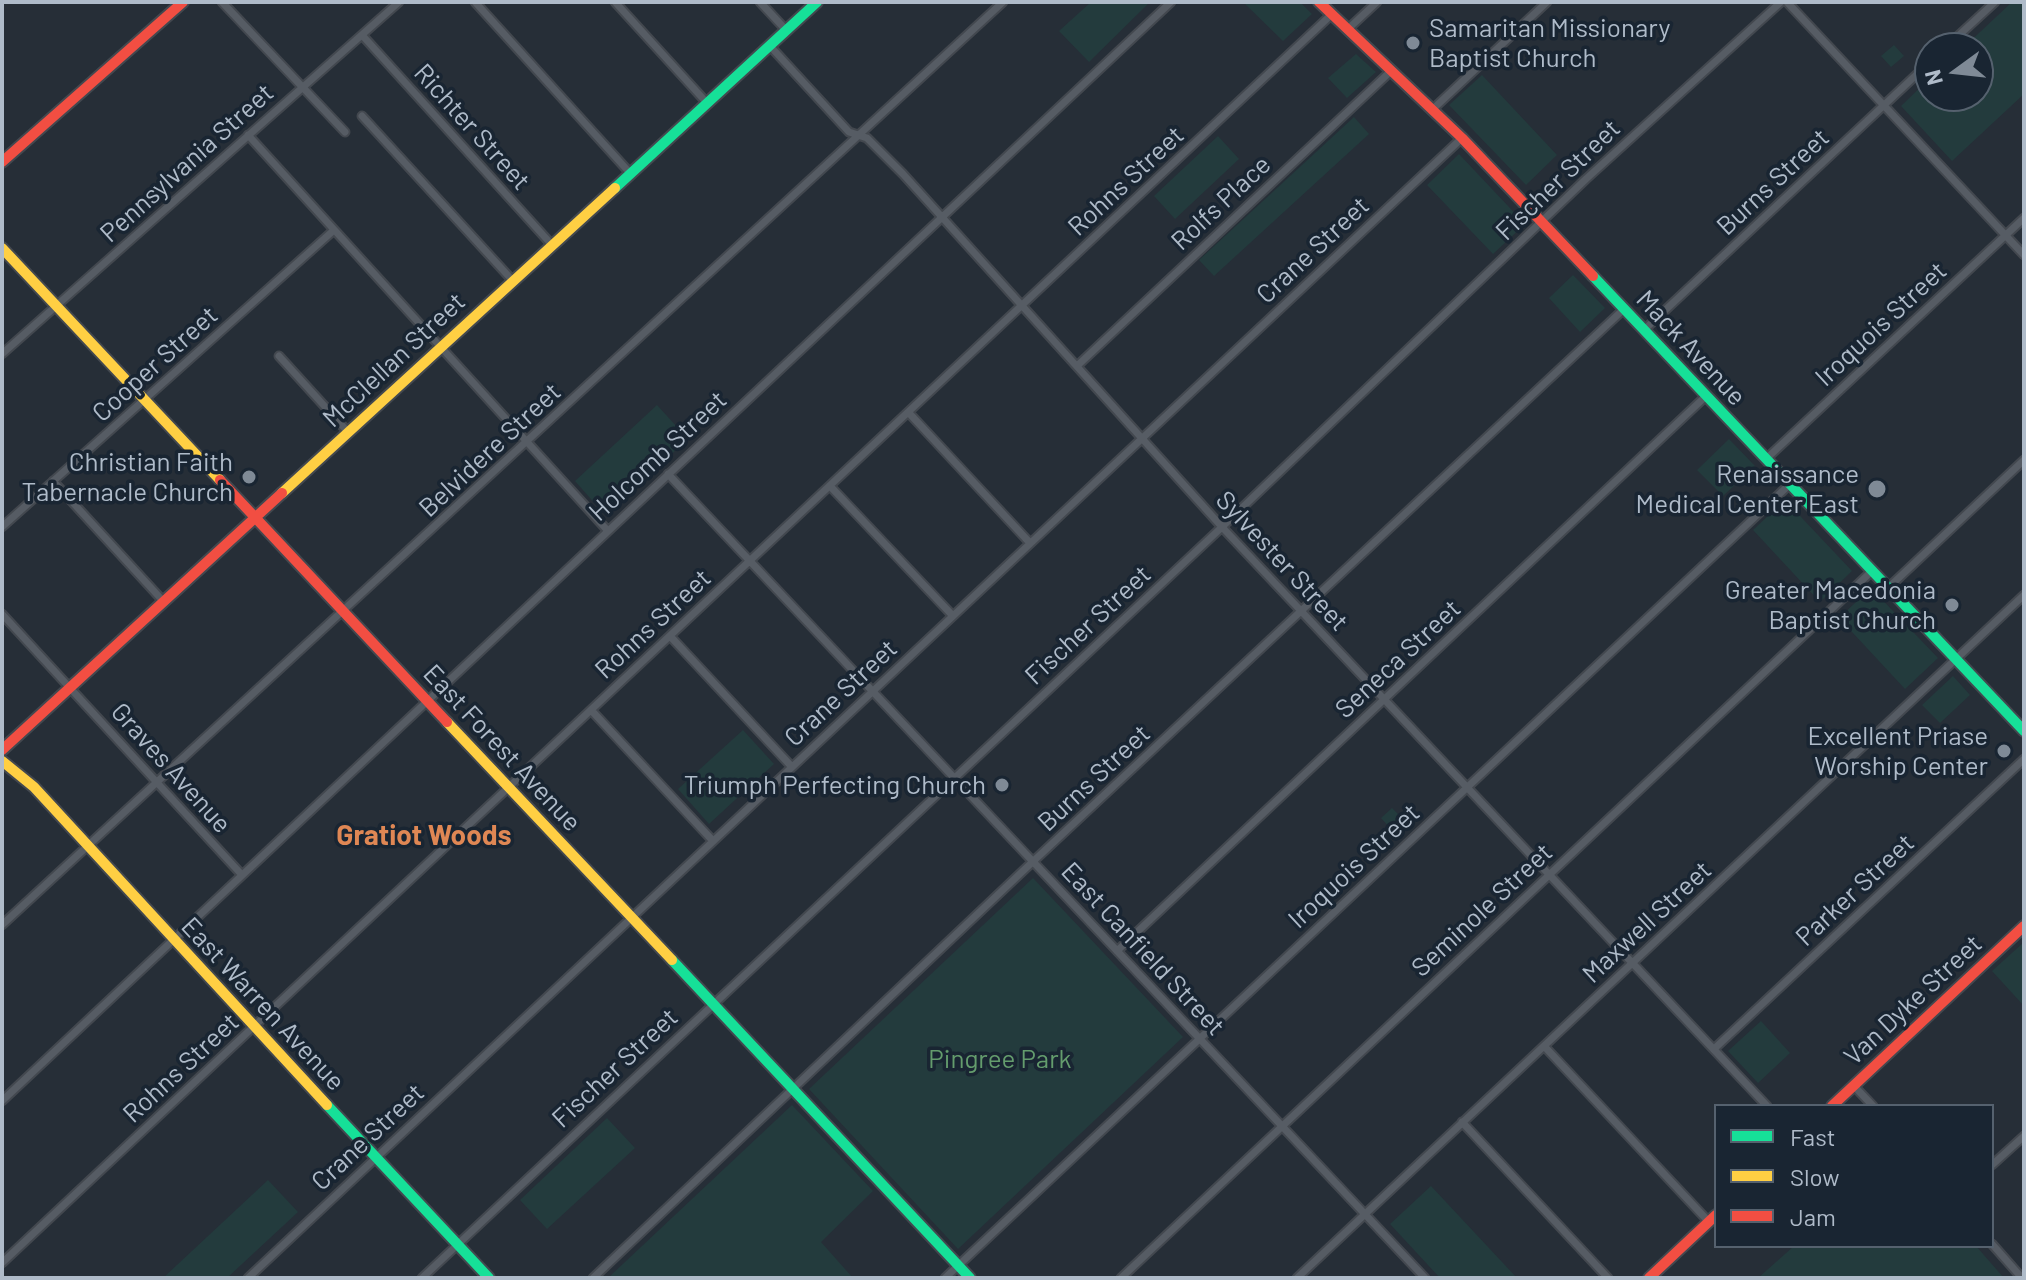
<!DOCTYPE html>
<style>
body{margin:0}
#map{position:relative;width:2026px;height:1280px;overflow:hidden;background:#262e37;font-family:Barlow,sans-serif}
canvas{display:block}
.frame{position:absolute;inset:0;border:4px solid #afbbc9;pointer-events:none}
.legend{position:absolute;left:1714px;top:1104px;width:280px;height:144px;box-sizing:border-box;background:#192532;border:2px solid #55616e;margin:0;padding:10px 14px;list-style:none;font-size:24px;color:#afbbc9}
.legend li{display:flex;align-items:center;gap:16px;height:40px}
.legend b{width:40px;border:2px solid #55616e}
.north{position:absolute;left:1914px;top:32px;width:80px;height:80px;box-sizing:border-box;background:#192532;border:2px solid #55616e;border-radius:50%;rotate:255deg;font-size:22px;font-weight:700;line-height:32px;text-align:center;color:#afbbc9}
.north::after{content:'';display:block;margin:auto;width:28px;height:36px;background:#7f8a96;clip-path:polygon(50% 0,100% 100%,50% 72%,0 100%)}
</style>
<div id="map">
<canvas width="2026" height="1280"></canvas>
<div class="frame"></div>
<ul class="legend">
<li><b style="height:10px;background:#16e098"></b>Fast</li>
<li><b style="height:10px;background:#ffcf43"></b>Slow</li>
<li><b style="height:10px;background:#f24e42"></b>Jam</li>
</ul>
<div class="north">N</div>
</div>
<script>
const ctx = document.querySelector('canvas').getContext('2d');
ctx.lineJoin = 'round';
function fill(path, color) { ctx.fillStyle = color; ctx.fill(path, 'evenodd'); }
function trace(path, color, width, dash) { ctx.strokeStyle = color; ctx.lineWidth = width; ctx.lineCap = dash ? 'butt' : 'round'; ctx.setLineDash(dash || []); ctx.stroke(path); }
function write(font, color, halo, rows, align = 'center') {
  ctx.font = font + ' Barlow,sans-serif'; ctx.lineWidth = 7; ctx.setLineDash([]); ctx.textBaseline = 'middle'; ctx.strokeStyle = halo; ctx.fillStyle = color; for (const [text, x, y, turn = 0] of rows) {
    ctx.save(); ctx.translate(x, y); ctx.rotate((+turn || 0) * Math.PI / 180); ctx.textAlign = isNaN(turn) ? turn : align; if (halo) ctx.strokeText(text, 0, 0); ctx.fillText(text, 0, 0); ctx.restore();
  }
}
const green = new Path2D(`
 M1091,2H1150L1089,62L1059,31Z
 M1243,2H1300L1312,14L1283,41Z
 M2012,2H2024V94L1952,161L1901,106L1930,78V96H1978V48H1963Z
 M1894,45L1904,56L1891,67L1881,56Z
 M1356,54L1376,72L1347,98L1328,78Z
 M1482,75L1557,155L1526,185L1449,105Z
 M1354,117L1369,134L1214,276L1199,260Z
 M1218,136L1239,159L1175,219L1154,196Z
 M1459,154L1525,224L1493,254L1427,185Z
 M1573,275L1605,308L1580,332L1549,298Z
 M657,405L688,439L605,515L575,481Z
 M1729,439L1755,466L1723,496L1697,470Z
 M1785,500L1852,571L1820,602L1753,530Z
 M1871,588L1938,658L1905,689L1839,618Z
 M1953,676L1970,695L1940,723L1922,705Z
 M743,730L774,764L709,824L678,789Z
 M1392,808L1403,819L1392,830L1381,818Z
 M1033,878L1183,1037L958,1249L809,1089Z
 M2024,942V1006L1992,971Z
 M1761,1021L1790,1053L1758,1083L1728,1051Z
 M792,1105L873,1191L821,1242L853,1278H608Z
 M607,1118L635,1148L547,1229L520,1200Z
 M268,1180L298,1212L227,1278H163Z
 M1431,1186L1517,1278H1440L1390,1224Z
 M1794,1246H1976L2004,1278H1758Z`);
const street = new Path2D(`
 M222,2L345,132
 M475,2L630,173
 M615,2L707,103
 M760,2L786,30
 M1787,2L2024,255
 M1348,29L1377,2
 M362,35L552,245
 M770,46L849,132L867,138L903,174L1222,527L1767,1106
 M1945,48L1995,2
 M1433,109L1547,2
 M362,116L513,281
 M248,135L608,531
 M1644,330L1930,62
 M2,354L399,2
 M279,356L348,432
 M1077,366L1392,70
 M909,413L1030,543
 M1766,459L2024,218
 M668,474L1425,1278
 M53,481L164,602
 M830,486L953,616
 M2,527L334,230
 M1888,588L2024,460
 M2,614L242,875
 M670,636L792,767
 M591,710L713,841
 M2,925L1003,2
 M1117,951L1706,396
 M1544,1046L1709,1222
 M1714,1049L2024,759
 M1854,1086L1873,1106
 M2,1101L1171,2
 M1462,1122L1608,1278
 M1992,1165L2024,1136
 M1992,1244L2022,1278
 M2,1263L1332,14
 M248,1278L1462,138
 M422,1278L1222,527L1586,179L1781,2
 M593,1278L1025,869L1624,309
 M945,1278L1790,484
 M1121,1278L1872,571
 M1297,1278L2024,595`);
const fast = new Path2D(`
 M615,188L817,2
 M1593,276L2024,731
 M672,960L970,1278
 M327,1105L489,1278`);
const slow = new Path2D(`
 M2,248L220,480
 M282,493L615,188
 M447,722L672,960
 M2,761L34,787L327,1105`);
const jam = new Path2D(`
 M1319,2L1462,138L1593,276
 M2,162L183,2
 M220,480L447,722
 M2,750L282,493
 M1832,1106L2024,926
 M1649,1278L1716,1215`);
const markers = [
 [1413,43,8,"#7f8a96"],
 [249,477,8,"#7f8a96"],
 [1877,489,10,"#7f8a96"],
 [1952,605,8,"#7f8a96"],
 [2004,751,8,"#7f8a96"],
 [1002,785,8,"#7f8a96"]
];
const poiNames = [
 ["Samaritan Missionary",1429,28,"left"],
 ["Baptist Church",1429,58,"left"],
 ["Christian Faith",233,462],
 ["Tabernacle Church",233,492],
 ["Renaissance",1859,474],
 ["Medical Center East",1859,504],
 ["Greater Macedonia",1936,590],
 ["Baptist Church",1936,620],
 ["Excellent Priase",1988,736],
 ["Worship Center",1988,766],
 ["Triumph Perfecting Church",986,785]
];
const streetNames = [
 ["Richter Street",472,127,48],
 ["Pennsylvania Street",187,163,-42],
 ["Fischer Street",1558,180,-44],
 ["Rohns Street",1126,181,-43],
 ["Burns Street",1773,182,-43],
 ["Rolfs Place",1221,203,-43],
 ["Crane Street",1313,250,-43],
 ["Iroquois Street",1881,324,-43],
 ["Mack Avenue",1691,348,47],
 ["McClellan Street",394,360,-43],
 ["Cooper Street",155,364,-42],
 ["Belvidere Street",490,450,-43],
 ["Holcomb Street",658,456,-43],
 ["Sylvester Street",1282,561,47],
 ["Rohns Street",653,624,-43],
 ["Fischer Street",1088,625,-43],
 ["Seneca Street",1398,659,-43],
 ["Crane Street",841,693,-43],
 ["East Forest Avenue",502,748,47],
 ["Graves Avenue",171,768,48],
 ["Burns Street",1094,778,-43],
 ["Iroquois Street",1354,866,-43],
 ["Parker Street",1855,890,-43],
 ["Seminole Street",1482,910,-43],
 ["Maxwell Street",1647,922,-43],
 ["East Canfield Street",1143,949,47],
 ["Van Dyke Street",1913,1000,-43],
 ["East Warren Avenue",263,1004,47],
 ["Rohns Street",181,1068,-43],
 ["Fischer Street",615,1068,-43],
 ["Crane Street",368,1137,-43]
];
const parkNames = [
 ["Pingree Park",1000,1059]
];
const neighbourhoodNames = [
 ["Gratiot Woods",424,836]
];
fill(green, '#233b3d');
trace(street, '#43484f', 11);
trace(fast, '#43484f', 14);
trace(slow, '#43484f', 14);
trace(jam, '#43484f', 14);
trace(street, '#565c64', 7);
trace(fast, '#16e098', 10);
trace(slow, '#ffcf43', 10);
trace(jam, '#f24e42', 10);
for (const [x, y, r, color] of markers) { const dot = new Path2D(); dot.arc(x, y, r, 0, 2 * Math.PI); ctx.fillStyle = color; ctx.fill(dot); trace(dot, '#192532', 3); }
write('26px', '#afbbc9', '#192532', poiNames, 'right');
write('26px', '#afbbc9', '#192532', streetNames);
write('26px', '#649c6d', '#192532', parkNames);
write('bold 28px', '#df8754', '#192532', neighbourhoodNames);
</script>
